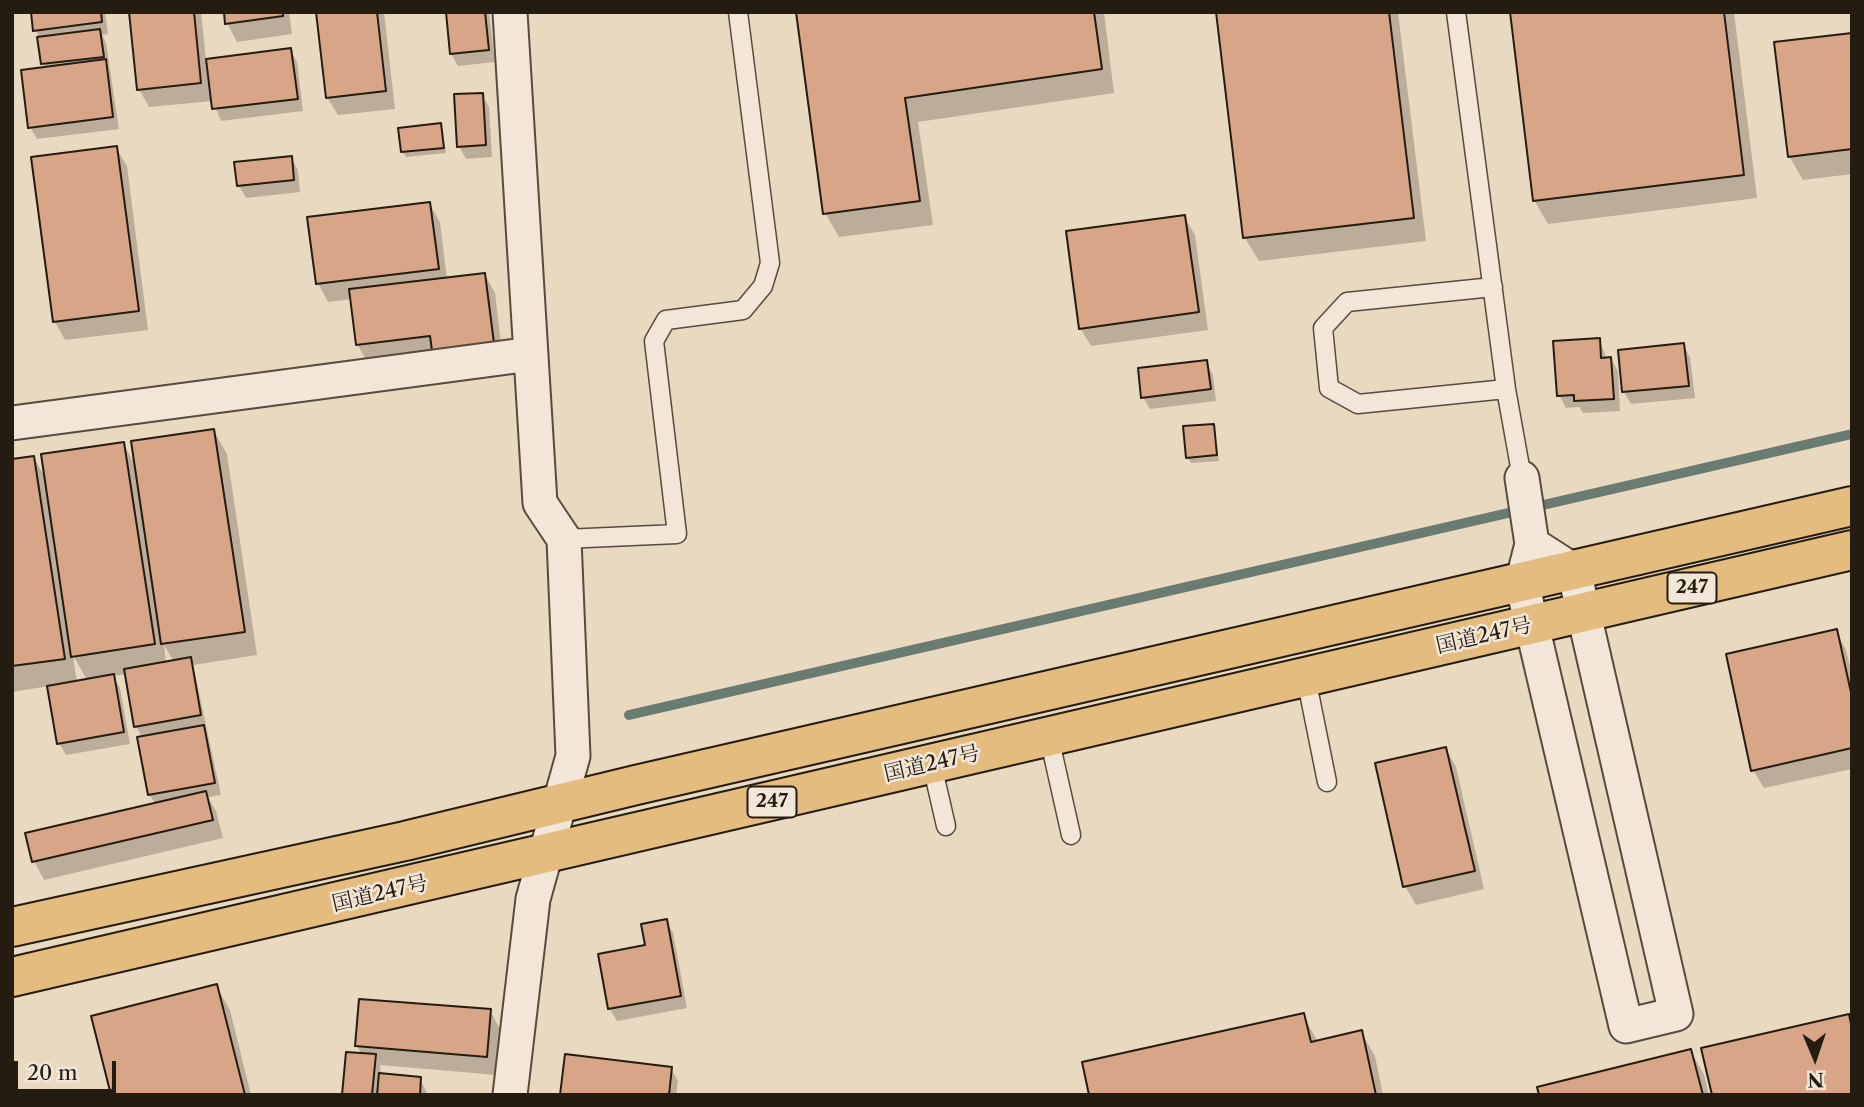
<!DOCTYPE html>
<meta charset="utf-8">
<style>
body{margin:0}
#map{position:relative;width:1864px;height:1107px;overflow:hidden;background:#ead9c1;font-family:"Libre Caslon Text",serif}
canvas{display:block}
.frame{position:absolute;inset:0;border:14px solid #241c11;pointer-events:none}
.north{position:absolute;left:1780px;top:1023px;width:70px;height:70px;-webkit-text-stroke:5px #f1e6d7;paint-order:stroke;rotate:178deg;font-size:19px;font-weight:700;line-height:28px;text-align:center;color:#241c11}
.north::after{content:'';display:block;margin:auto;width:24px;height:32px;background:#241c11;clip-path:polygon(50% 0,100% 100%,50% 72%,0 100%)}
.scale{position:absolute;left:14px;top:1061px;width:102px;height:32px;box-sizing:border-box;border:4px solid #241c11;border-top:0;padding-left:9px;font-size:21px;line-height:24px;white-space:nowrap;color:#241c11;-webkit-text-stroke:5px #f1e6d7;paint-order:stroke}
</style>
<div id="map">
<canvas width="1864" height="1107"></canvas>
<div class="frame"></div>
<div class="north">N</div>
<div class="scale">20 m</div>
</div>
<script>
const ctx = document.querySelector('canvas').getContext('2d');
ctx.lineJoin = 'round';
function fill(path, color) { ctx.fillStyle = color; ctx.fill(path, 'evenodd'); }
function trace(path, color, width, dash) { ctx.strokeStyle = color; ctx.lineWidth = width; ctx.lineCap = dash ? 'butt' : 'round'; ctx.setLineDash(dash || []); ctx.stroke(path); }
function write(font, color, halo, rows, align = 'center') {
  ctx.font = font + ' "Libre Caslon Text","Noto Serif JP",serif'; ctx.lineWidth = 5; ctx.setLineDash([]); ctx.textBaseline = 'middle'; ctx.strokeStyle = halo; ctx.fillStyle = color; for (const [text, x, y, turn = 0] of rows) {
    ctx.save(); ctx.translate(x, y); ctx.rotate((+turn || 0) * Math.PI / 180); ctx.textAlign = isNaN(turn) ? turn : align; if (halo) ctx.strokeText(text, 0, 0); ctx.fillText(text, 0, 0); ctx.restore();
  }
}
const shadow = new Path2D(`
 M32,12H105L108,34L102,35L106,43L119,129L37,139L30,127L46,69Z
 M131,12H201L206,60L290,50L297,62L303,111L221,121L213,101L149,107L139,89Z
 M225,12H289L292,34L237,42L227,23Z
 M317,12H384L395,109L338,115L327,97Z
 M447,12H489L495,62L458,66L451,54Z
 M797,12H1104L1114,93L918,122L933,225L839,237L825,213Z
 M1218,12H1398L1426,241L1259,261L1245,238Z
 M1512,12H1734L1757,198L1548,224L1534,200Z
 M1852,34V174L1803,180L1789,156Z
 M482,95L489,107L492,157L466,159L459,146Z
 M441,125L446,153L406,157L403,152Z
 M116,148L127,166L148,330L65,340L55,322Z
 M291,158L298,170L300,192L246,198L239,186L236,164Z
 M429,203L440,222L447,279L485,275L495,293L504,369L368,363L357,344L352,299L328,302L318,283Z
 M1184,217L1195,235L1208,330L1091,346L1080,328Z
 M1599,340L1607,359H1611L1618,371L1620,411L1583,413L1579,407L1566,408L1559,395Z
 M1683,345L1690,357L1695,398L1631,404L1624,392L1620,352Z
 M1206,362L1213,375L1216,401L1150,409L1143,397Z
 M1213,425L1219,461L1191,463L1188,458Z
 M214,431L227,454L257,655L193,665L221,795L208,797L216,811L223,838L44,880L34,861L156,805L149,794L142,738L136,726L126,674L113,676L120,688L130,744L66,755L59,743L49,686L12,692V461L34,458L47,481L123,444L137,467ZM164,645L174,662L166,663ZM73,657H74L87,680L77,682Z
 M1836,631L1846,650L1852,674V769L1764,788L1753,770Z
 M1446,749L1456,767L1484,889L1416,905L1405,886Z
 M666,921L673,933L687,1008L617,1021L610,1009L600,955L647,947Z
 M216,986L230,1010L251,1095H113Z
 M490,1011L500,1029L497,1075L380,1065L381,1075L420,1079L427,1093L443,1095H344L362,1055L357,1046Z
 M1303,1015L1318,1042L1361,1032L1375,1056L1383,1095H1091Z
 M1691,1051L1704,1075L1709,1095H1541Z
 M671,1069L678,1081L676,1095H562Z`);
const stream = new Path2D(`
 M629,715L1852,434`);
const building = new Path2D(`
 M31,12H101L102,22L33,31Z
 M129,12H194L201,83L137,90Z
 M224,12H283V16L225,24Z
 M316,12H377L386,91L326,98Z
 M446,12H485L489,50L450,54Z
 M796,12H1094L1102,69L905,98L920,201L823,214Z
 M1216,12H1389L1414,218L1243,238Z
 M1510,12H1724L1744,175L1533,201Z
 M100,29L104,57L41,64L37,37Z
 M1852,33V149L1788,157L1774,42Z
 M291,48L298,99L212,109L206,59Z
 M106,59L113,117L28,128L21,70Z
 M483,93L486,145L457,147L454,94Z
 M441,123L444,148L401,152L398,128Z
 M117,146L139,311L53,322L31,157Z
 M292,156L294,180L237,186L234,162Z
 M430,202L439,269L316,284L307,217Z
 M1185,215L1199,312L1079,329L1066,231Z
 M485,273L495,351L433,358L430,336L356,345L349,289Z
 M1600,338L1601,358L1611,357L1614,399L1574,401V395L1557,396L1553,341Z
 M1684,343L1689,386L1622,392L1618,350Z
 M1207,360L1211,389L1141,398L1138,368Z
 M1214,424L1217,455L1186,458L1183,426Z
 M214,429L245,632L161,644L131,441Z
 M124,442L155,644L71,657L41,454Z
 M34,456L65,659L12,666V459Z
 M1837,629L1852,697V748L1751,771L1726,654Z
 M191,657L201,715L134,727L124,669Z
 M114,674L124,732L57,744L47,686Z
 M204,725L215,783L148,795L137,737Z
 M1446,747L1475,871L1403,887L1375,763Z
 M206,791L213,820L32,862L25,833Z
 M667,919L681,996L608,1009L598,954L645,945L641,924Z
 M217,984L245,1095H111L91,1016Z
 M359,999L491,1009L487,1057L355,1046Z
 M1304,1013L1311,1042L1362,1030L1376,1095H1089L1082,1062Z
 M1849,1014L1852,1029V1095H1712L1701,1048Z
 M1691,1049L1703,1095H1539L1537,1087Z
 M346,1052L376,1054L372,1095H342Z
 M565,1054L672,1067L669,1095H560Z
 M379,1073L421,1077L420,1095H377Z`);
const lane = new Path2D(`
 M1456,12L1506,389L1522,478
 M1493,287L1347,302L1323,328L1329,388L1358,404L1506,389
 M564,539L677,534L654,341L666,320L743,310L763,286L770,263L738,12
 M1306,678L1327,782
 M1049,737L1071,835
 M932,765L946,826`);
const street = new Path2D(`
 M12,423L531,354
 M1522,478L1532,544L1522,583L1626,1026L1676,1014L1574,571L1532,544
 M510,1095L533,899L573,756L564,539L540,503L510,12`);
const highway = new Path2D(`
 M12,927L405,841L636,785L1852,506
 M12,977L1852,550`);
const shields = [
 [1692,588,49],
 [772,802,49]
];
const shieldNames = [
 ["247",1692,588],
 ["247",772,802]
];
const streetNames = [
 ["国道247号",1484,636,-13],
 ["国道247号",932,764,-13],
 ["国道247号",380,894,-13]
];
fill(shadow, '#0003');
trace(stream, '#6a7b72', 10);
fill(building, '#d9a589');
trace(building, '#241c11', 2);
trace(lane, '#564b3d', 21);
trace(street, '#564b3d', 37);
trace(highway, '#241c11', 42);
trace(lane, '#f1e6d7', 18);
trace(street, '#f1e6d7', 33);
trace(highway, '#e5bc80', 38);
for (const [x, y, w] of shields) { const box = new Path2D(); box.roundRect(x - w / 2, y - 15.5, w, 31, 5); ctx.fillStyle = '#f1e6d7'; ctx.fill(box); trace(box, '#241c11', 2); }
write('bold 19px', '#241c11', null, shieldNames);
write('21px', '#241c11', '#f1e6d7', streetNames);
</script>
